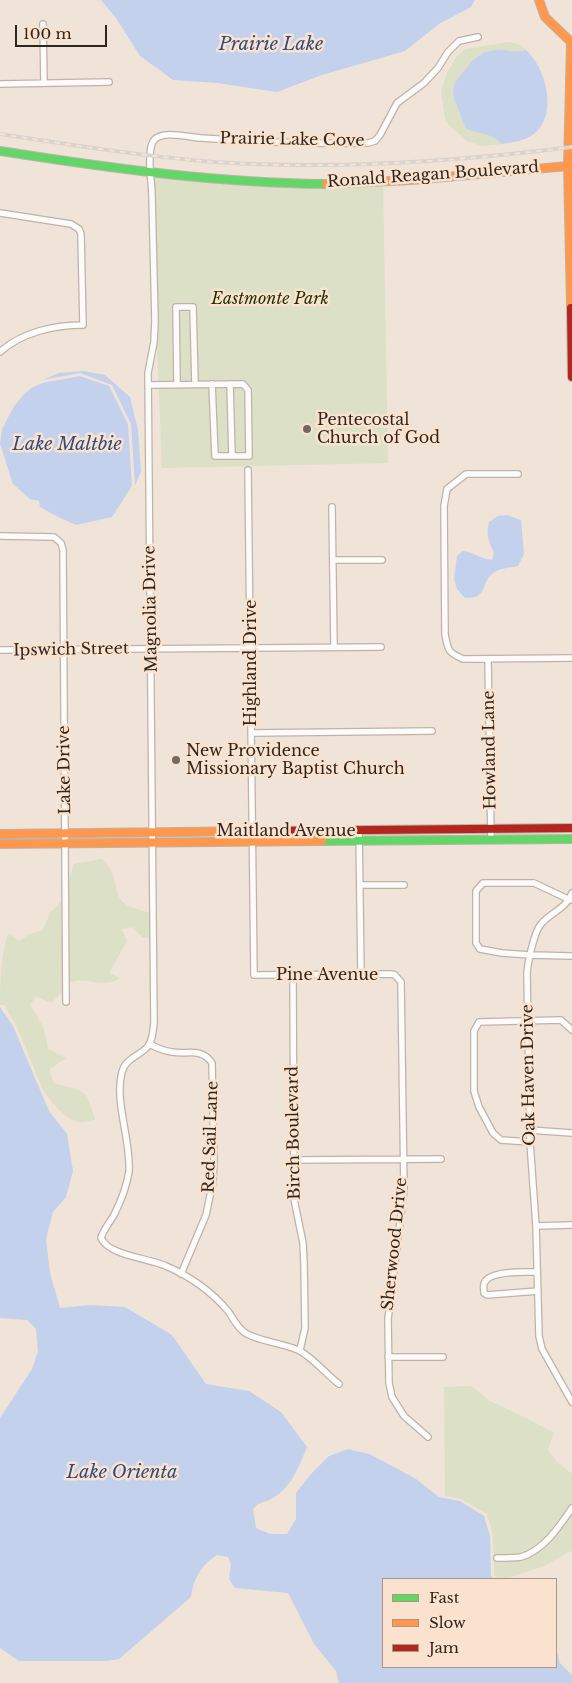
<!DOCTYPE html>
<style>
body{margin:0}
#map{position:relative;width:572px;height:1683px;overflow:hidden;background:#f0e3d8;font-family:"Libre Baskerville",serif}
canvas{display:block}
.legend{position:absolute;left:382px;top:1578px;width:175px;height:90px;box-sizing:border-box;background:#fae2ce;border:1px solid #a99788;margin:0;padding:6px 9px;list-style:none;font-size:15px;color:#2f261e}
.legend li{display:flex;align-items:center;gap:10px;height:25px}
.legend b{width:25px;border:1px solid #a99788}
.scale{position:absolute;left:15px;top:25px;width:92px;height:22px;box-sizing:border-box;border:2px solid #2f261e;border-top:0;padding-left:6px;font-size:15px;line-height:18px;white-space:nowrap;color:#2f261e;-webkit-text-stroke:4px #fae2ce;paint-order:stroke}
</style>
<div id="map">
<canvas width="572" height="1683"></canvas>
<ul class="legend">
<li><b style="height:6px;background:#63d668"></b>Fast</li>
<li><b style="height:6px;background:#ff974d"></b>Slow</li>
<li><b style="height:6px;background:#b3261e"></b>Jam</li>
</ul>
<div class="scale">100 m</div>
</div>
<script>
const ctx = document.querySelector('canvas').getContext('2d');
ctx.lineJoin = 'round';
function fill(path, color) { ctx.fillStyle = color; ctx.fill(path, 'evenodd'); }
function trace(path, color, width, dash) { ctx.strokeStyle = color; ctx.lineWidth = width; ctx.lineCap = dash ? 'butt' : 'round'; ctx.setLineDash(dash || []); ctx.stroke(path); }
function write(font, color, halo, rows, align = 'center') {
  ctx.font = font + ' "Libre Baskerville",serif'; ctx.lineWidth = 5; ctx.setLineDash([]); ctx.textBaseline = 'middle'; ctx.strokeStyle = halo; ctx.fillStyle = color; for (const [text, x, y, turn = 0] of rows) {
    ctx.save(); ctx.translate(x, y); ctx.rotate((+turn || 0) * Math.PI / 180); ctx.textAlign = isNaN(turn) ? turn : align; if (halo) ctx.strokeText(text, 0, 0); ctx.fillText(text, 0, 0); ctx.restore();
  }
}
const green = new Path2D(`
 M510,42L521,45L526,50L515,53L502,50L460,76L455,82L453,90L454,99L461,117L485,134L498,140L502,144L482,146L467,141L449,125L445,118L441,91L447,73L456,57L466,49Z
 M150,174L383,182L388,463L162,468Z
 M102,859C118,871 113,895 124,903C130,908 142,910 150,913V938H143L132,927L122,929L127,941L109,973L120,978C100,991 88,974 70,983L69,881L74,864Z
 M62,901L63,991L51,1003L36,996L30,1005L44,1028L48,1049L66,1058L49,1070L54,1083C86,1092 85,1087 95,1119C91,1120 84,1123 79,1122C64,1119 51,1102 43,1090L16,1025L4,1005H0C0,988 1,947 9,933L19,941L30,934L43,930L50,913Z
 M471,1386L490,1401L524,1417L554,1433L548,1450L557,1462L572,1474V1502L552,1532L534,1546L520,1553L494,1555L493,1535L487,1514L461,1499L445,1496L444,1387Z
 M572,1514V1550L546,1565L505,1579H499L494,1575V1562C503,1561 513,1562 522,1560C544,1554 560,1532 572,1514Z`);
const water = new Path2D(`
 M101,0H475L471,7L439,24L405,51L322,75L277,92L217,83L173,80L140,56L116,18Z
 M495,50C509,49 512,54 526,50C546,68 558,113 535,133C526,141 513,142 502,144C493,134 478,133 466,129L454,99L453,90L455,82L473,60L485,52Z
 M84,371L105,375L130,397L138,430L141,471L135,486L131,424L112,385L80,373L42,380L33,384L59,373Z
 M80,376L109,386L128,424L132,486L112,517L76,525L56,516L40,507L39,501L30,499L13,484L0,444L2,429L13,408L23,395L33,387L43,383Z
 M507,515L521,520L524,554L518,566C510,568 498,568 492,574C479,586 489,598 465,598L457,589L454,579L457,556L463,551C473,552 481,559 492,560L494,552C488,542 486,534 489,522L498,516Z
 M0,1007L13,1026L49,1111L67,1134L73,1171L66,1197L53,1212L46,1239L50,1273L60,1308L90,1305L125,1307L172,1335L206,1384L249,1391L281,1412L307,1447C299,1466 292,1487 273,1498C264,1503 260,1501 253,1509L256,1528L270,1534H287L296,1519V1493L311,1474L329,1456L348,1449L369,1454L394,1467L416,1479L439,1497L460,1501L484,1516L490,1536L491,1576L494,1579H383V1667H556V1648L560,1663L572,1675V1683H339L336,1671L314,1644L288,1593L235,1588L229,1579L231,1564L228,1557L217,1555C201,1565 193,1579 191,1597L119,1659L107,1661H19L0,1648V1418L32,1369L38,1351L36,1329L27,1320L0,1318Z`);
const street = new Path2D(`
 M43,24L44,83
 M0,84L109,82
 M0,213L71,224L79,229L81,234L83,325C55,325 22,332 0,352
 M177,384L176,307H193L195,384
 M230,384L232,456
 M149,385L243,384L248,390L249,456H215L212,384
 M248,470L254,975L391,974L395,975L401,982L404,1190L388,1319L389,1383L392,1397L404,1416L428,1437
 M518,474H466L447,489L444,506L445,634C448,650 447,652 463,659L572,658
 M332,507L334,647
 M0,536L54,537L61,543L63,550L66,1002
 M333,560H382
 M0,650L381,647
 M488,659L491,840
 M251,733L432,731
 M359,831L361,974
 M360,885H404
 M572,893C566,909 551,912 541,924C534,932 528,962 527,973L530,1142L536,1226L539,1336L542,1349L572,1402
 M570,900L534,883H483L476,891V943L480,949L502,953L530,955L572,956
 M293,975L294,1199L303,1243L304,1263L305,1328L300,1350
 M149,1044C157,1048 164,1051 172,1052C188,1055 201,1047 212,1063L214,1161L213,1181L206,1215L181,1274
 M529,1130L572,1133
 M530,1142L501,1140L493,1133L479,1107L474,1091V1031L479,1022L561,1020L572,1030
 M294,1160L441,1159
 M536,1226L572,1225
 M537,1272C526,1272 487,1270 484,1284C483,1287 484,1290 484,1293L487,1295L538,1291
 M388,1357H443
 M339,1384C327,1375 310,1355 298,1350C283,1343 256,1341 244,1332C237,1327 233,1318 228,1311C212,1292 189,1276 166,1266C149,1258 109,1256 101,1238C103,1230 110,1222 114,1215C121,1201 127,1186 129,1171C131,1140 114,1101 122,1072C126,1057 141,1056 149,1045C153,1038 153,1030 154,1023L148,373L154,342L155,321C154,280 153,238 152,196C152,184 149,171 150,158C150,153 150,145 154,140C162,130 188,137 201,138C257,142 312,144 368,143L375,141L380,135L397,103L424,83L438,68L448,52L459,41L478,37
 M497,1558C504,1558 513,1558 521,1557C544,1550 559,1527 572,1508`);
const fast = new Path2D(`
 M0,151C108,168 216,183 326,184
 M322,841L572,839`);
const slow = new Path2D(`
 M539,0L545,17L571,42L568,166L571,308
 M326,184L412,180L568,166
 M0,834L266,831
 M0,844L322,841`);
const jam = new Path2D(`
 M571,308L572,377
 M266,831L572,828`);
const rail = new Path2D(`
 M0,134C71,145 142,156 214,162C334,170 453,162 572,147`);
const markers = [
 [307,429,5,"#73685f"],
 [176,760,5,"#73685f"]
];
const streetNames = [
 ["Prairie Lake Cove",292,140,1],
 ["Ronald Reagan Boulevard",433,175,-4],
 ["Magnolia Drive",151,609,-91],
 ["Ipswich Street",71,650,-1],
 ["Highland Drive",251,663,-90],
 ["Howland Lane",490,750,-91],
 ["Lake Drive",65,770,-91],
 ["Maitland Avenue",286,831],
 ["Pine Avenue",327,975],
 ["Oak Haven Drive",529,1075,-91],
 ["Birch Boulevard",294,1133,-91],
 ["Red Sail Lane",211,1137,-88],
 ["Sherwood Drive",395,1244,-84]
];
const parkNames = [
 ["Eastmonte Park",270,299]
];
const poiNames = [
 ["Pentecostal",317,420],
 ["Church of God",317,438],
 ["New Providence",186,751],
 ["Missionary Baptist Church",186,769]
];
const waterNames = [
 ["Prairie Lake",271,45],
 ["Lake Maltbie",67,445],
 ["Lake Orienta",122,1473]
];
fill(green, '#dbe0c6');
fill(water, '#c4d1ec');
trace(street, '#bdb3aa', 8);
trace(fast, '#bdb3aa', 10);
trace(slow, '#bdb3aa', 10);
trace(jam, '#bdb3aa', 10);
trace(street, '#fdfbf9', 5.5);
trace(fast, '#63d668', 8);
trace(slow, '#ff974d', 8);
trace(jam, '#b3261e', 8);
trace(rail, '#d7d4d0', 4);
trace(rail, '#fae2ce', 2, [5.5]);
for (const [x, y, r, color] of markers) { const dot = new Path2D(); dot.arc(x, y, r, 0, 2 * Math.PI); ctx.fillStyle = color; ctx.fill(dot); trace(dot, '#fae2ce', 2); }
write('16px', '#2f261e', '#fae2ce', streetNames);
write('italic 16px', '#1c3000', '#fae2ce', parkNames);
write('16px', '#2f261e', '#fae2ce', poiNames, 'left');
write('italic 18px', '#2f4c82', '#fae2ce', waterNames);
</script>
